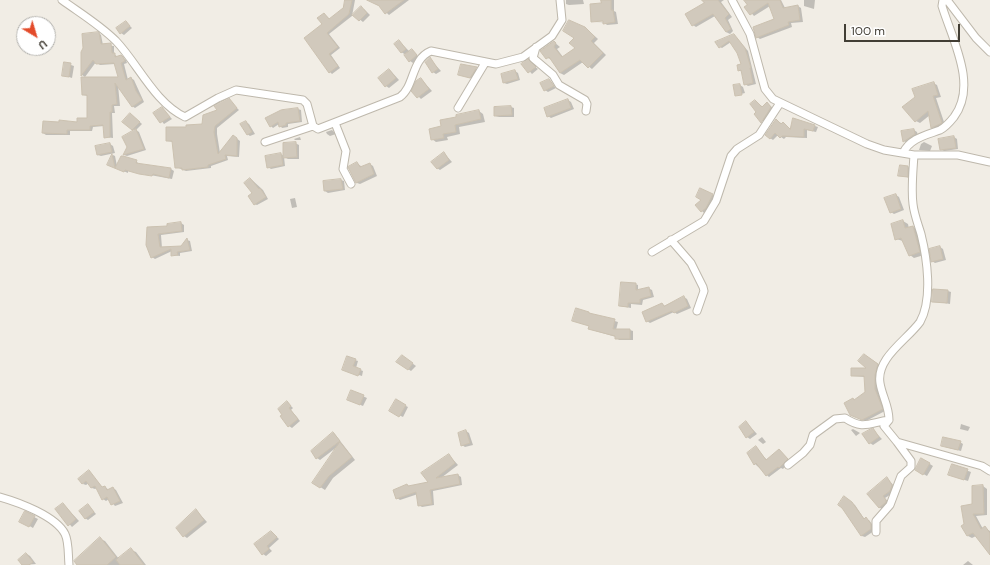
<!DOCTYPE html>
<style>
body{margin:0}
#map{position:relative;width:990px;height:565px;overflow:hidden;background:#f1ede5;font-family:"DM Sans",sans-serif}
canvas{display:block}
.north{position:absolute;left:16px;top:16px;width:40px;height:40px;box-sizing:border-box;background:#fff;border:1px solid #b3b2ae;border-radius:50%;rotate:142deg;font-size:11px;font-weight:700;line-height:16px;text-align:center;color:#423e35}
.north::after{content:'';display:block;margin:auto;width:14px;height:18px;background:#e34b2a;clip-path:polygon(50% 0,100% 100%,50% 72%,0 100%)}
.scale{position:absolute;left:844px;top:24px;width:116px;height:18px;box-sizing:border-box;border:2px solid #423e35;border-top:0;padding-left:5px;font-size:12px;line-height:14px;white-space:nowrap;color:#423e35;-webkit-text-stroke:3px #fff;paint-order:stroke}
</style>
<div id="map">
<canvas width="990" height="565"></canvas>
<div class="north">U</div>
<div class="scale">100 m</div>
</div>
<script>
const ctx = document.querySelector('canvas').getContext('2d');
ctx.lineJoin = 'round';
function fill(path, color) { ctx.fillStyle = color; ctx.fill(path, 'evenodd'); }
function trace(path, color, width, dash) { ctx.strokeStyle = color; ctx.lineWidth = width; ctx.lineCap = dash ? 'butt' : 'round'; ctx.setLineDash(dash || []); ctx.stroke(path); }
const shadow = new Path2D(`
 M346,0H355L352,16L329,34L340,48L331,55L340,68L332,74L330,72L324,24V14L330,19L344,9Z
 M373,0H409L389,15Z
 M566,0H583L584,4L569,5L566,4Z
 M602,0H614V11L616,12L618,24L607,25L604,22L594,23L608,22V20L592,21L602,4Z
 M705,0H724L721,2L732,17L728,20L733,31L730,34L726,32L715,16L696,27L693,25L706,3Z
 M745,0H781L785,8L798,6L801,8L803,22L791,23L792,27L760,39L757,37L775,19L770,6L754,16L746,7L748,5Z
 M804,0H815L814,9L804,6Z
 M364,9L370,15L363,22L354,15Z
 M126,22L132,28L124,35L121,33Z
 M589,31L598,39L594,43L606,55L592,69L583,62L564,75L560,73L551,59L547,58L554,42L560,47L557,49L563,57L576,48Z
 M99,33L101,35L103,45L114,46V54L118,57L121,56L126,60L127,63L124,64L128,80L131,78L134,80L144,102L135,108L132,106L118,85L120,106H114L115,113H112L113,138L105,137L104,126L93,127L92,131H70V135H46L43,133L88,119V96L83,95L119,78L115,64L100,65L96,62L85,77L82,75V52Z
 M734,35L748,51L756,84L748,86L745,84L742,72L739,70L742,65L738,52L731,42L722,48L720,47Z
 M399,41L410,52L412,50L420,58L413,63L410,61L406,55L401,52Z
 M430,59L441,71L436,74L433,72Z
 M528,61L538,69L532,74L523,64Z
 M65,63L74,66L72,78L63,75Z
 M462,65L479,70L473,79L460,75Z
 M390,70L399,80L389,88L386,86Z
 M515,71L518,73L520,80L507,84L504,83Z
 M421,79L432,91L421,99L413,91Z
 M549,80L556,88L548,92L545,90Z
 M933,83L937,85L941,97L936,98L945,125L936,129L932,127L930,115L920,123L916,121Z
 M740,85L743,87L745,93L737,95V96L734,86Z
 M229,100L239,110L217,128V134L220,153L236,138L240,141L239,157L227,156L228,160L211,166V168L186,171L176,167L173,142L167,141L187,128L203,125Z
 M568,100L571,102L574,109L551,118L548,116Z
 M755,101L763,107L767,103L774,109L765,123L755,114L758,112Z
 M511,107L514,108V117H499L495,116Z
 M162,108L172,119L164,124L155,113Z
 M298,109L301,110L302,122L288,124V127L282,128L279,124L273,128L271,126L282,111Z
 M479,111L483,114L485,122L459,127L460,134L447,137L448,140L436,142L432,139L442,127Z
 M133,116L142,124L136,130L139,132L146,150L127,156L124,155L135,131L132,129Z
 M776,120L791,129L815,126L818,127L816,132L807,130V138L786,137L784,139L778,135L773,140L770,138Z
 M246,122L249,124L255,134L250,136L247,134Z
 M332,130L336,134L330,136L327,134L326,132Z
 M914,130L917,132L918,136L907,143L904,141L902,132Z
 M300,137L301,140H295L294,139Z
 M954,137L957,139L958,149L944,151L941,149Z
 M924,142L932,146L930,151L919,150L921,144Z
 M295,143L299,145V159H288L284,157L285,166L271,169L268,167L281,154L284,156Z
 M110,144L113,146L115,153L101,156L98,155Z
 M444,153L452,162L440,170L437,168Z
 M113,155L115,156L117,166L136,161L139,164L171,169L174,171L172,179L128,171V173L109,165Z
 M357,163L362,167L370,164L373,166L377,176L360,184L357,183L350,166Z
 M908,167L911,169L910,178L899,175Z
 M251,179L263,190L268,199L257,205L254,204Z
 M341,180L344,181L345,190L328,193L325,191L324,182Z
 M701,189L715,196L708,209L704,213L702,211L703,200Z
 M896,195L899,197L904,210L894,214L891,212Z
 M295,198L297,207L292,208L290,199Z
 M903,221L908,224L909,229L913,227L918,230L924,255L914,258L910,255L903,241L896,239Z
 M181,223L184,225V232L161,235L162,248L181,247L187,240L190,241L192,251L180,253V256L172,255V251L155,259L152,257L148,228L168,227Z
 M940,247L943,249L946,260L935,263L932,261Z
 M635,284L638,285V291L648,288L652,290L654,297L643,300L642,305L631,304V308L620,306Z
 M948,291L951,292L950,304L933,301Z
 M684,297L687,299L691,308L677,314L674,312L650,323L647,321L662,304L665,306Z
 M589,313L618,322L616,330H630L633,331V340H619L616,337L592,330L589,328L590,326L573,321Z
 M868,357L881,366L878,377V392L885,411L866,421L851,415L853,399L856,401L866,393L865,377L852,376L868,369Z
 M405,358L416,366L411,371L398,362Z
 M355,360L358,361L356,368L363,371L362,376L343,370Z
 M352,391L367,398L363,406L351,401Z
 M396,401L408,407L403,417L390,411Z
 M287,402L293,408L291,410L300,421L292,428L289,426Z
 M746,422L757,434L750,439L747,437Z
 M961,424L970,427L968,431L960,429Z
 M853,429L860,433L856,436L851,430Z
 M873,430L882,439L873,445L870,443Z
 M466,431L469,433L473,445L465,447L462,445Z
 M334,433L355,460L333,478L325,490L314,483L337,447L320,460L317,458Z
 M762,437L766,442L763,444L758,440Z
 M960,442L963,444L961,451L945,447Z
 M756,448L767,460L779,450L790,461L783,469L781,468L769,477L755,464Z
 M449,455L458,465L441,478L458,475L461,477L462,485L433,491L434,505L422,507L419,505L418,494L400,500L397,498L407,485L409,486L429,482Z
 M922,459L933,466L927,476L916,470Z
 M952,465L971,472L968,481L952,476Z
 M89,472L103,488L105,487L109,490L113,488L116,490L123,503L115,506L109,499L106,501L103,499L97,488L95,489L92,488L89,483L86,485L83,484Z
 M887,478L895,487L893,493L885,498L889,503L882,509L879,507Z
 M983,486L987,489V515L976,516L983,529L985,528L990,531V554L976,536L972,538L968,536L966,525Z
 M847,500L855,505L865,520H869L874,527V531L865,537L862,536L843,507Z
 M63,504L79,521L72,527L56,509Z
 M88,505L96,514L88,520L85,518Z
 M196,510L207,522L187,538L184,536Z
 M26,513L38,519L33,528L21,521Z
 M272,532L279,539L269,548L272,551L266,556L263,554Z
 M100,539L105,541L119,559L131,550L136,552L146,565H78Z
 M27,554L30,556L36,564L23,565Z
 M968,561L973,565H963Z`);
const building = new Path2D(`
 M345,0H352L349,14L327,33L338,47L329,54L338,66L329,73L304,38L322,24L317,18L324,13L329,19L343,8Z
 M367,0H404L385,14L379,6Z
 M601,0H611V10H613L615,22L603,24V21L591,22L590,4L601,3Z
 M702,0H718L729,14L725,18L731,29L726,32L713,14L692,26L685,14L704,3Z
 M744,0H780L783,8L798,5L800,20L788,22L789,25L756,38L753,27L774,19L768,3L750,15L744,7L747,5Z
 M361,6L367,13L359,21L352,15Z
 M569,20L585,27L595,37L591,41L603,53L588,68L580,60L560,73L549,57L546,59L540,51L554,41L556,43L554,47L562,57L575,48L569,43L574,38L563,31Z
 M126,21L130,26L120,34L116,28Z
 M99,32L101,44L111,43L112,53H115V57L121,55L123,57L125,61L121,63L126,80L131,77L136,91L142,100L132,107L115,83L117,104L112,105V112H110V137L104,138L103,125L90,126V130H67V134L42,133L43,121L59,122V120L77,122V118H87V95H82L81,77H118L114,63L96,64L93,60L81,76V52L83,48L82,34Z
 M734,34L745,48L751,68H750L753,83L744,85L741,70L738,71L737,65L741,64L737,53L729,41L719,48L715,42Z
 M399,40L406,49L401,53L394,44Z
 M412,49L417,55L409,62L404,55Z
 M430,57L438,69L432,73L425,62Z
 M528,59L536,67L528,73L521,64Z
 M64,62L71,63L69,77L62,76Z
 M461,64L477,67L470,78L458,75Z
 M389,69L396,78L385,87L378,78Z
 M515,70L518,79L503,83L501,74Z
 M421,78L429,89L417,98L411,91L416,81Z
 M549,79L554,86L544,91L540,83Z
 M934,82L938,95L933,96L942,123L931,128L928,111L915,122L902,107L915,97L912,89Z
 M740,84L742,95L735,96L733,85Z
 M229,98L237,108L215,126L214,132L218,154L233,135L237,138V156L225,155L226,159L208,165V167L182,170V168H175L172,141H166V127H186V125L202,124L203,115L217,110L214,106Z
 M568,99L571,108L547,117L544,108Z
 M755,100L762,107L767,102L771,107L761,123L754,114L756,112L750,104Z
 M511,106L512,115L494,116V107Z
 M162,107L170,117L160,123L153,113Z
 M298,108L300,121L286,123V125L279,127L278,122L270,127L265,118L281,110Z
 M479,110L481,119L455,125L456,132L443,134L444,138L431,140L429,129L441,126L440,120L456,117V115Z
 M130,113L140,122L132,130L122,122Z
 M793,118L815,125L813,131L804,129V137L782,136L780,138L775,133L770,139L765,135L776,119L781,124L783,122L790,129Z
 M246,121L252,132L247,135L240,124Z
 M136,129L144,149L123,155L127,147L122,137Z
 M914,129L915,134L903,142L901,131Z
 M954,136L956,148L940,150L938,139Z
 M296,142L297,157L283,158V143Z
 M110,143L112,152L97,155L95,146Z
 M444,152L449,160L437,169L431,162Z
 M281,153L283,165L267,168L265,156Z
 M112,154L115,168L121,156H123L137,160L136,163L171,168L169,178L153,174L152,176L139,174L125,170L124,172L107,165Z
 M357,162L360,167L370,163L374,174L356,183L348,167Z
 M900,165L908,166V177L898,176Z
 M250,178L259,189L260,188L266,197L254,205L248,196L252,193L244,183Z
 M341,179L343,189L324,191L323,181Z
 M700,188L713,194L706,208L701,212L695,205L701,200L696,197Z
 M896,194L901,209L890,213L884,198Z
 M903,220L905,228L913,226L920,252L909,256L901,238L895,240L891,224Z
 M181,222L182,231L158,234L160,247L181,246L187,238L190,250L177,252L178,255L171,256V249L151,258L146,245L147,227L167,226V224Z
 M940,246L943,259L931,262L929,249Z
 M621,282L636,283V290L649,287L651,296L640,299V303H628V307L619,306Z
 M933,289L948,290L947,303L932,302Z
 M684,296L688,306L674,313L672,311L646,322L642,312L662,303L664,306Z
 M576,308L589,312V313L615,319L613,329H630V339H615V336L588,329L589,326L572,321Z
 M864,354L878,364L875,375V389L883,409L862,420L850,415L844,403L853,398L854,400L865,392L864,376H851V368H866L858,361Z
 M402,355L413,363L408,370L396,362Z
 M347,356L356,359L353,366L361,369L358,376L342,370Z
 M351,390L364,395L360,405L347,400Z
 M396,399L406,405L399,417L389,411Z
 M287,401L291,406L289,408L298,419L288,427L280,416L282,415L278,409Z
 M746,421L754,432L746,438L739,427Z
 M873,428L879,437L869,444L862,434Z
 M466,430L470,443L461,446L458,433Z
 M333,432L340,441L316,459L311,451Z
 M943,437L961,441L958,450L941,446Z
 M340,442L352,457L329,476L320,488L312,483Z
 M756,446L766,460L779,449L788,459L779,468L778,467L766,476L756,463L754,465L747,453Z
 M449,454L455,463L436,478L458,474L460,484L430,490L432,504L418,506L416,492L396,499L393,490L407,484L408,486L428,482L421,473Z
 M921,458L930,463L923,475L915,470Z
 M952,464L968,469L964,480L948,475Z
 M89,470L102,487L105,486L107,490L113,487L120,501L111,505L107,497L102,500L95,486L91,488L86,481L82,484L78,479Z
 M887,477L892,485L890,491L883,496L886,500V502L879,508L867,494Z
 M983,485L984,514H973L981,529L985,526L990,533V555L973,533L967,536L961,526L964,524L961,506L972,504V486Z
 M844,496L852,502L864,519L866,517L871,524V529L861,536L842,508L838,505Z
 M63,503L76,519L68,526L55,509Z
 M88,504L94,512L85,519L79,511Z
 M196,509L204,520L183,537L176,528Z
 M25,511L35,516L29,527L19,522Z
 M271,531L277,537L267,546L269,549L262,555L254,544Z
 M100,537L116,557L107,565H77L74,561Z
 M131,548L144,565H120L116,560Z
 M26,553L33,562L29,565H22L18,560Z`);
const minor = new Path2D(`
 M62,0C80,13 100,25 116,41C138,64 155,103 185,117L218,98L236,90L303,100L307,104L313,126L318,129L400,97C415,86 411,59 431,51L496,64L523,57L552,36L562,20L560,0
 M732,0L750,34L765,89L773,99L867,144L884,150L914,155H958L990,162
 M947,0L976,38L990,52
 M536,47L533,58L553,75L559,85L585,100L587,104L586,111
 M458,108L485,63
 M335,123L346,151L343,169L351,184
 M265,142L313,126
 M903,153C910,138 927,135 940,130C946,127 950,122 954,117C978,85 952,39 942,6L943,0
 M914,155C913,171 911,189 913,204C914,214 918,224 921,234C927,258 933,299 920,322C907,340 876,358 880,383C882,396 889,406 889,420L884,426L897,442L982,466L990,471
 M671,240L691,263L703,287L704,291L697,311
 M652,252L704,221L716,201L731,156L737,149L759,135L780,103
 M788,465L803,453L810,445L813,435L835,419L845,418C863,430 869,423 889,420
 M0,497C18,502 56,516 65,534C69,542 68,555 69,565
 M876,532V521L890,505L901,476L911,467V461L897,442`);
fill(shadow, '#0003');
fill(building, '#d1c9bc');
trace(building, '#cbc1b0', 1);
trace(minor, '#beb8ac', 9);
trace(minor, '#fff', 7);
</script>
